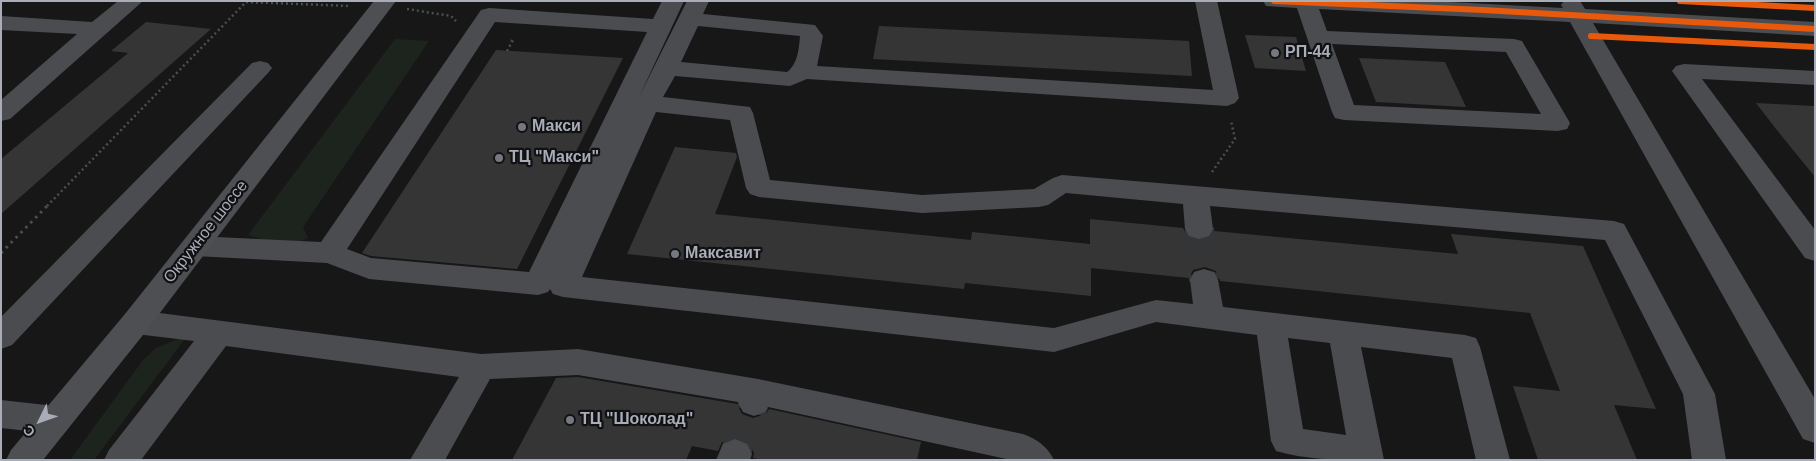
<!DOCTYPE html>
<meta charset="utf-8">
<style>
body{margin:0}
#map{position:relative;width:1816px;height:461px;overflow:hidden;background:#171717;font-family:Helvetica,sans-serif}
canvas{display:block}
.frame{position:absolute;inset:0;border:2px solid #a8adb8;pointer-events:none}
.north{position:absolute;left:15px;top:396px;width:50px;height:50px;-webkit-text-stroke:4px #111113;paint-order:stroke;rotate:228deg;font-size:14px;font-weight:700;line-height:20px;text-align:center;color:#a8adb8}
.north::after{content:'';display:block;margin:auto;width:18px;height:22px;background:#a8adb8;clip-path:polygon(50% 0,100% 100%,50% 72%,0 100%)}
</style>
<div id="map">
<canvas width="1816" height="461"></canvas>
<div class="frame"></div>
<div class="north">С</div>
</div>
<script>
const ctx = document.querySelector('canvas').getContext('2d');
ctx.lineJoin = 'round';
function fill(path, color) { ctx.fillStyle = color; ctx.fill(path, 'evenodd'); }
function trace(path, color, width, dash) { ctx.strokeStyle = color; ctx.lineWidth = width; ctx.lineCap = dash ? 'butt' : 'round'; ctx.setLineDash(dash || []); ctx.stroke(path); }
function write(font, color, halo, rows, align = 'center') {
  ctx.font = font + ' Helvetica,sans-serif'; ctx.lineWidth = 4.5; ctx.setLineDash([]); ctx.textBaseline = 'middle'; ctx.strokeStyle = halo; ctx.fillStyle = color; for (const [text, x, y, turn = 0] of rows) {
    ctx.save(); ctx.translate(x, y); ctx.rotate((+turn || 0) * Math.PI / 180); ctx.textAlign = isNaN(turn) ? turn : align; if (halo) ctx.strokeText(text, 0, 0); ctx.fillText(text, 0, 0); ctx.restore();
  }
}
const green = new Path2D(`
 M395,39L429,41L303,227L308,238C286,249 271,242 248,235Z
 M188,335L94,460H70L143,360L156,348Z`);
const building = new Path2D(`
 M146,22L211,29L1,214V159L128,53L111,51Z
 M879,26L1189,41L1192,76L873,59Z
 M1245,35L1296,37L1306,71L1255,68Z
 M496,50L623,58L517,269L371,256L362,253Z
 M1359,58L1445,62L1466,107L1376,102Z
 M1756,103L1815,106V177L1776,129Z
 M675,147L736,153L737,157L715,214L971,240L972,232L1090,244V219L1183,228L1187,237L1198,241L1210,238L1214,231L1458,254L1451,234L1583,246L1656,409L1614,405L1637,460H1538L1513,386L1560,391L1530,313L1220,281L1216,271L1205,267L1193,270L1189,278L1091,268V296L965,283L964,289L627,254Z
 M578,377L737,404L742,414L753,418L766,414L769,409L921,442L917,460H764L753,458L754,453L749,443L736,437L722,442L718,451L692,446L686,460H512L556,378Z`);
const minorTunnel = new Path2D(`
 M1199,229L1204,280
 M735,454L754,403`);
const pathFar1 = new Path2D(`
 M246,2L350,6
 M407,9L451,16L456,21
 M507,51L513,40H510
 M1212,172L1235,139L1231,121
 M47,206L245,3`);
const path = new Path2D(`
 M1,253L49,204`);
const minor = new Path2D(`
 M118,1H143L10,119L1,121V100L77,34L1,30V16L92,22Z
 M662,1H684L639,97L687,1H709L703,14L815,25L823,36L817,66L1213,90L1195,1H1217L1239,98L1235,103L1227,106L807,79L790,86L675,76L663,97L750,107L753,113L770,180L922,195L1034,189L1053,178L1062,175L1614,221L1624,224L1715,394L1726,460H1692L1683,394L1605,240L1210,206L1213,229L1209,236L1199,239L1189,236L1185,229L1183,204L1066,193L1048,205L1039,207L922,213L759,197L750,194L746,188L730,120L656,112L582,277L1054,328L1156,300L1193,304L1190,280L1194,272L1204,269L1214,272L1218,280L1223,307L1465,335L1476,338L1480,347L1510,460H1476L1452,358L1361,347L1384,460C1348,460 1310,461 1276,451L1271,441L1257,335L1156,322L1054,352L563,297L553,294L550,289L548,292L538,295L369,279L327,263L195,256L185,253L181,246L185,239L195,236L321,242L481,10L489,8L653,19ZM495,22L647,32L529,272L371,258L347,249ZM698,26L800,36C799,48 798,64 787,72L681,62ZM1288,338L1330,343L1346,435L1303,429Z
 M1263,1H1431L1563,8L1561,5L1564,1H1580L1585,9L1815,22V36L1593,23L1815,399V443L1803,439L1570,22L1319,9L1327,31L1514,39L1522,41L1570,123L1567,129L1558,131L1344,120L1335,118L1332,112L1297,8L1266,6ZM1332,44L1506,52L1541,114L1354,105Z
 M260,61L268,63L272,68L268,73L12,345L1,349V317L252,63Z
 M1684,64L1815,71V85L1702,79L1815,230V261L1805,258L1672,71L1676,66Z
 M136,310L481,354L578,349L758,379L1023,434C1037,439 1047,446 1054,460H1011L768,407L765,412L754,416L743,412L738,402L578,375L490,379L445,460H410L459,377L226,346L141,460H104L109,450L194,341L136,334L125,330L121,322L125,314Z
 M1,400L55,406L66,410L71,420L66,430L55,434L1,428Z
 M735,439L747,444L752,454L750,460H716L723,444Z`);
const major = new Path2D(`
 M374,1H396L147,330L43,460H6L11,450L125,314Z`);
const cycleway = new Path2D(`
 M1274,1L1483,10L1815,29
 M1680,1L1815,8
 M1591,36L1815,47`);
const markers = [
 [1275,53,5,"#757880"],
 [522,127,5,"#757880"],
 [499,158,5,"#757880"],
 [675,254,5,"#757880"],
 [570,420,5,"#757880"]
];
const poiNames = [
 ["РП-44",1285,53],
 ["Макси",532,127],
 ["ТЦ \"Макси\"",509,158],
 ["Максавит",685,254],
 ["ТЦ \"Шоколад\"",580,420]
];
const streetNames = [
 ["Окружное шоссе",206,232,-52]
];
fill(green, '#1d241e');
fill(building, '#353536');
trace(minorTunnel, '#343537', 30, [30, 15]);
trace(pathFar1, '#4d4e52', 2.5, [2, 3]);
trace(path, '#4d4e52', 3, [2.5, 4.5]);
fill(minor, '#4b4c50');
fill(major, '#4d4f52');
trace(cycleway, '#e8590c', 6);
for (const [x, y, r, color] of markers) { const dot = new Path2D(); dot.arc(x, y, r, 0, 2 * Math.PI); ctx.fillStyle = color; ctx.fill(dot); trace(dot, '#111113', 2); }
write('bold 16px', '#a8adb8', '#111113', poiNames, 'left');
write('16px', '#a8adb8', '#111113', streetNames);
</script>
